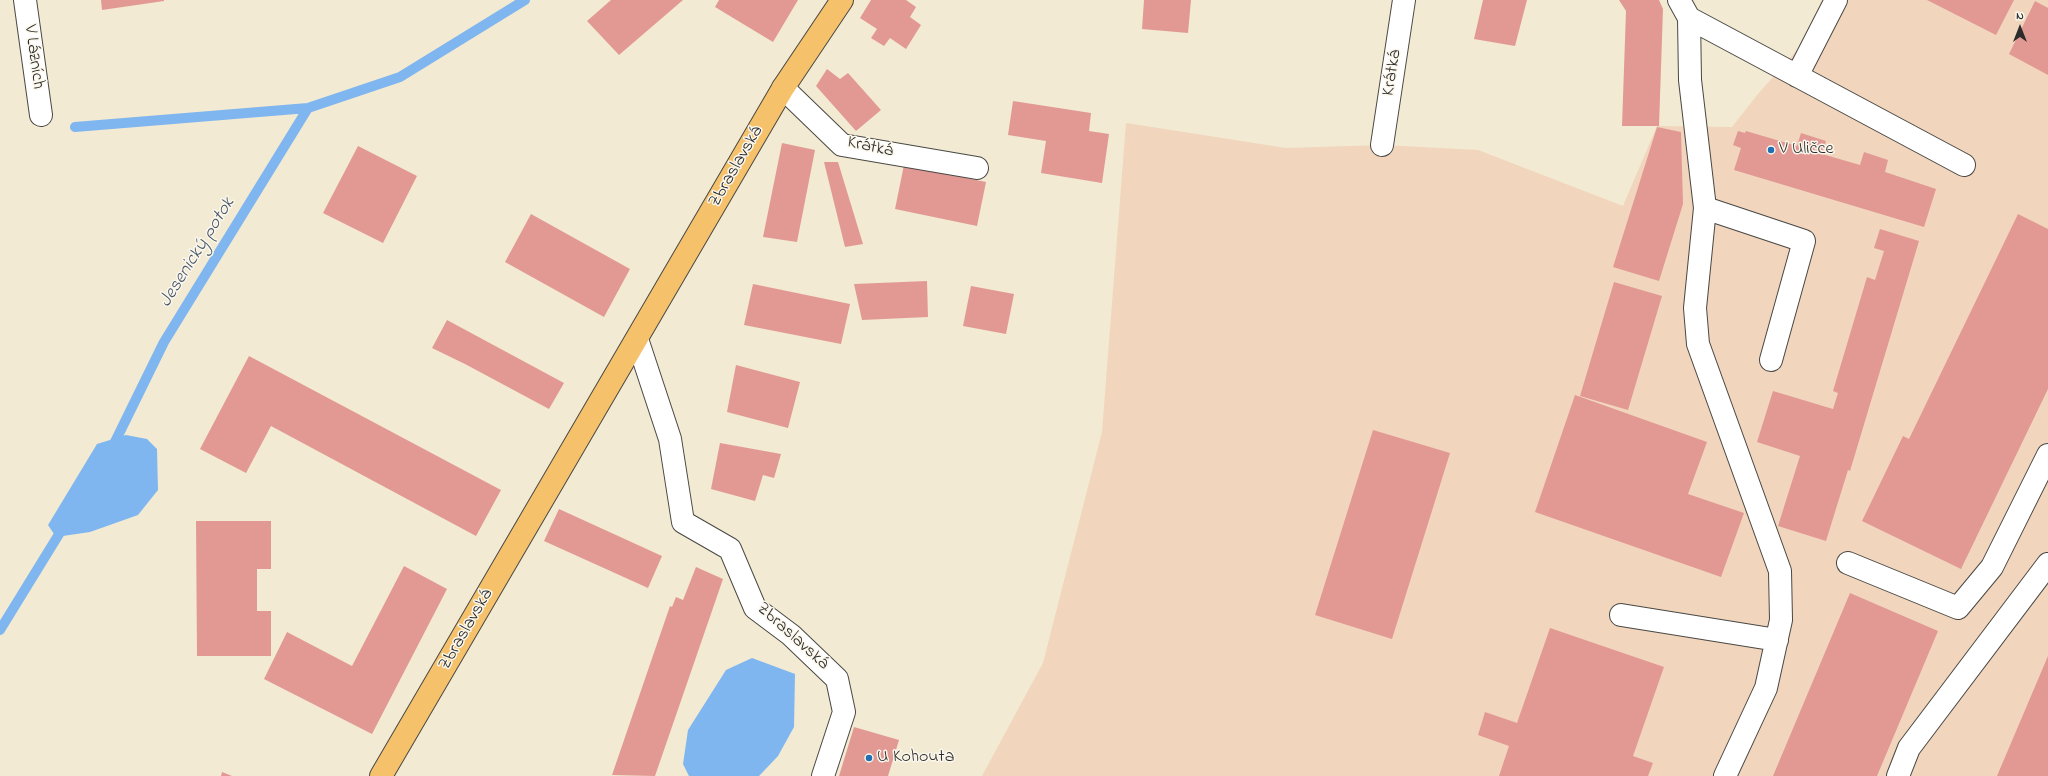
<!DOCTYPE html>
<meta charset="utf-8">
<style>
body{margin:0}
#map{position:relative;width:2048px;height:776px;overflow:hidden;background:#f2ead2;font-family:"Indie Flower",sans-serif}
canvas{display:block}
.north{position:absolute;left:2000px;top:8px;width:40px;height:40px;-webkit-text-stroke:3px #fbf7ec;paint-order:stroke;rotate:0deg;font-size:11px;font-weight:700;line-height:16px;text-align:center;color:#2b2b2b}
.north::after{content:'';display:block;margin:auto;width:14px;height:18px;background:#2b2b2b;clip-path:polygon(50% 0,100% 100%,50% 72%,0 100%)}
</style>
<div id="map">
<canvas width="2048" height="776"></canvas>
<div class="north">N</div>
</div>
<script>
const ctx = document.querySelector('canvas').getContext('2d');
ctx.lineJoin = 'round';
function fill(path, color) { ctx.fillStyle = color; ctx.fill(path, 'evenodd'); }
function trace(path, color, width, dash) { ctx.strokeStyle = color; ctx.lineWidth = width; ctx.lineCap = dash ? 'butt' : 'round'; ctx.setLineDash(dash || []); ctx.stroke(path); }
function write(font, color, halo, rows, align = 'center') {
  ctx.font = font + ' "Indie Flower",sans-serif'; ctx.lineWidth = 3; ctx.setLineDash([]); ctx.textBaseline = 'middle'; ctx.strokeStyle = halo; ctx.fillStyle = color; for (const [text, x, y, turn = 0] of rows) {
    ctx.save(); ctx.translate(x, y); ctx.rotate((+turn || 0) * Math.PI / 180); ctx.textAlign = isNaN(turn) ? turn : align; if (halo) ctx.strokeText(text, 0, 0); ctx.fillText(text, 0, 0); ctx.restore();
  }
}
const built = new Path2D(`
 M1822,0H2048V776H982L1043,663L1102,432L1126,123L1286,148L1382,145L1478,150L1623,206L1657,126L1732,127L1758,94L1798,49Z`);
const water = new Path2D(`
 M126,435L147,439L157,449L158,490L138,515L90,532L56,537L48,525L97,444Z
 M752,658L795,674L794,727L778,756L759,776H689L683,764L688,730L726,670Z`);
const stream = new Path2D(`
 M75,127L308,108
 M111,450L164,342L308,108L400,77L525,0
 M0,630L64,526`);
const building = new Path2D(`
 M101,0H164V1L102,10Z
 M611,0H683L619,55L587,21Z
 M719,0H798L773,42L715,7Z
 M871,0H906L916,7L910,17L921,25L906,49L890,38L884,46L871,38L877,29L860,18Z
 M1144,0H1191L1188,33L1142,29Z
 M1483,0H1527L1515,46L1474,39Z
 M1619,0H1659L1663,9L1659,126H1622L1626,11Z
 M1927,0H2014L1996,35Z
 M2035,1L2048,8V75L2009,54Z
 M827,69L840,79L848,73L881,110L856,131L816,86Z
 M1013,101L1091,113L1089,131L1109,134L1102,183L1041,173L1046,141L1008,135Z
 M1657,127L1681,132L1683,204L1659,281L1613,267Z
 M1738,131L1745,133L1746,131L1797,146L1801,133L1826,141L1822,154L1860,165L1864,152L1888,160L1885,172L1936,189L1924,227L1734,170L1741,148L1733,145Z
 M782,143L815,150L797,242L763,237Z
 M358,146L417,176L383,243L323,213Z
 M824,162H838L863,244L845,247Z
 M904,165L986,182L977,226L895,209Z
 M531,214L630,269L604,317L505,262Z
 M2018,214L2048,229V389L1961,569L1862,521L1903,436L1909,439Z
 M1880,229L1919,241L1850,471L1848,470L1826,541L1778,526L1800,456L1757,442L1773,391L1833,409L1838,393L1833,391L1867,277L1875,280L1884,251L1874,248Z
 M927,281L928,317L862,320L854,284Z
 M1614,282L1662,296L1628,410L1580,396Z
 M753,284L850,304L841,344L744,325Z
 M971,286L1014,294L1006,334L963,326Z
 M447,320L564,383L549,409L465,364L432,348Z
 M249,356L501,490L476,536L271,426L246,473L200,449Z
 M736,365L800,382L788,428L727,412Z
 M1575,395L1707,442L1688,494L1744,513L1721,577L1535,512Z
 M1373,430L1450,453L1392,639L1315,615Z
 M720,443L781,454L774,478L763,475L755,501L711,489Z
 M559,509L662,556L648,588L544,541Z
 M196,521H271V569H257V611H271V656H197Z
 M404,566L447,589L372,734L264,679L287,632L352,666Z
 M696,567L723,579L655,776L612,775L670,606L672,607L676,597L683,600Z
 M1850,593L1938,631L1877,776H1773Z
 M1550,628L1664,667L1633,756L1653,763L1648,776H1499L1509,746L1478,735L1485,712L1517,723Z
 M2048,656V776H1997Z
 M854,727L899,740L888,776H839Z
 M222,772L232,776H221Z`);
const minor = new Path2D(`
 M25,0L41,115
 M1679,0L1689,18L1964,165
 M1689,18L1690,80L1705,208L1695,308L1698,344L1780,571L1781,620L1766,688L1725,776
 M1797,76L1836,0
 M783,88L842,145L977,168
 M1382,145L1404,0
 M1705,208L1804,241L1771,360
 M637,339L670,439L683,522L730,549L755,608L791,635L837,679L844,712L823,776
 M1848,563L1958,608L1992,567L2048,455
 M1621,615L1777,640
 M1898,776L1909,748L2048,564`);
const major = new Path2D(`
 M381,776L783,88L842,0`);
const markers = [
 [1771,150,4,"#1f6fb2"],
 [869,758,4,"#1f6fb2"]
];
const streetNames = [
 ["V Lázních",33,57,82],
 ["Krátká",1393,73,-81],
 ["Krátká",870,148,12],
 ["Zbraslavská",737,167,-60],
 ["Zbraslavská",467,630,-60],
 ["Zbraslavská",792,637,42]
];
const poiNames = [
 ["V Uličce",1779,150],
 ["U Kohouta",877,758]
];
const waterNames = [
 ["Jesenický potok",198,253,-58]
];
fill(built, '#f1d5bd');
fill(water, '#7fb6ef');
trace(stream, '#7fb6ef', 10);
fill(building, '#e29994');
trace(minor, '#494844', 24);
trace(major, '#494844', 24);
trace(minor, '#fff', 22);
trace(major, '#f5c16b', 22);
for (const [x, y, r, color] of markers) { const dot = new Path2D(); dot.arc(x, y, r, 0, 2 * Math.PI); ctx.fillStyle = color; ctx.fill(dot); trace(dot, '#fbf7ec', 1.5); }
write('18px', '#2b2b2b', '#fbf7ec', streetNames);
write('18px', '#2b2b2b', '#fbf7ec', poiNames, 'left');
write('italic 19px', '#456', '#fbf7ec', waterNames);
</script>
